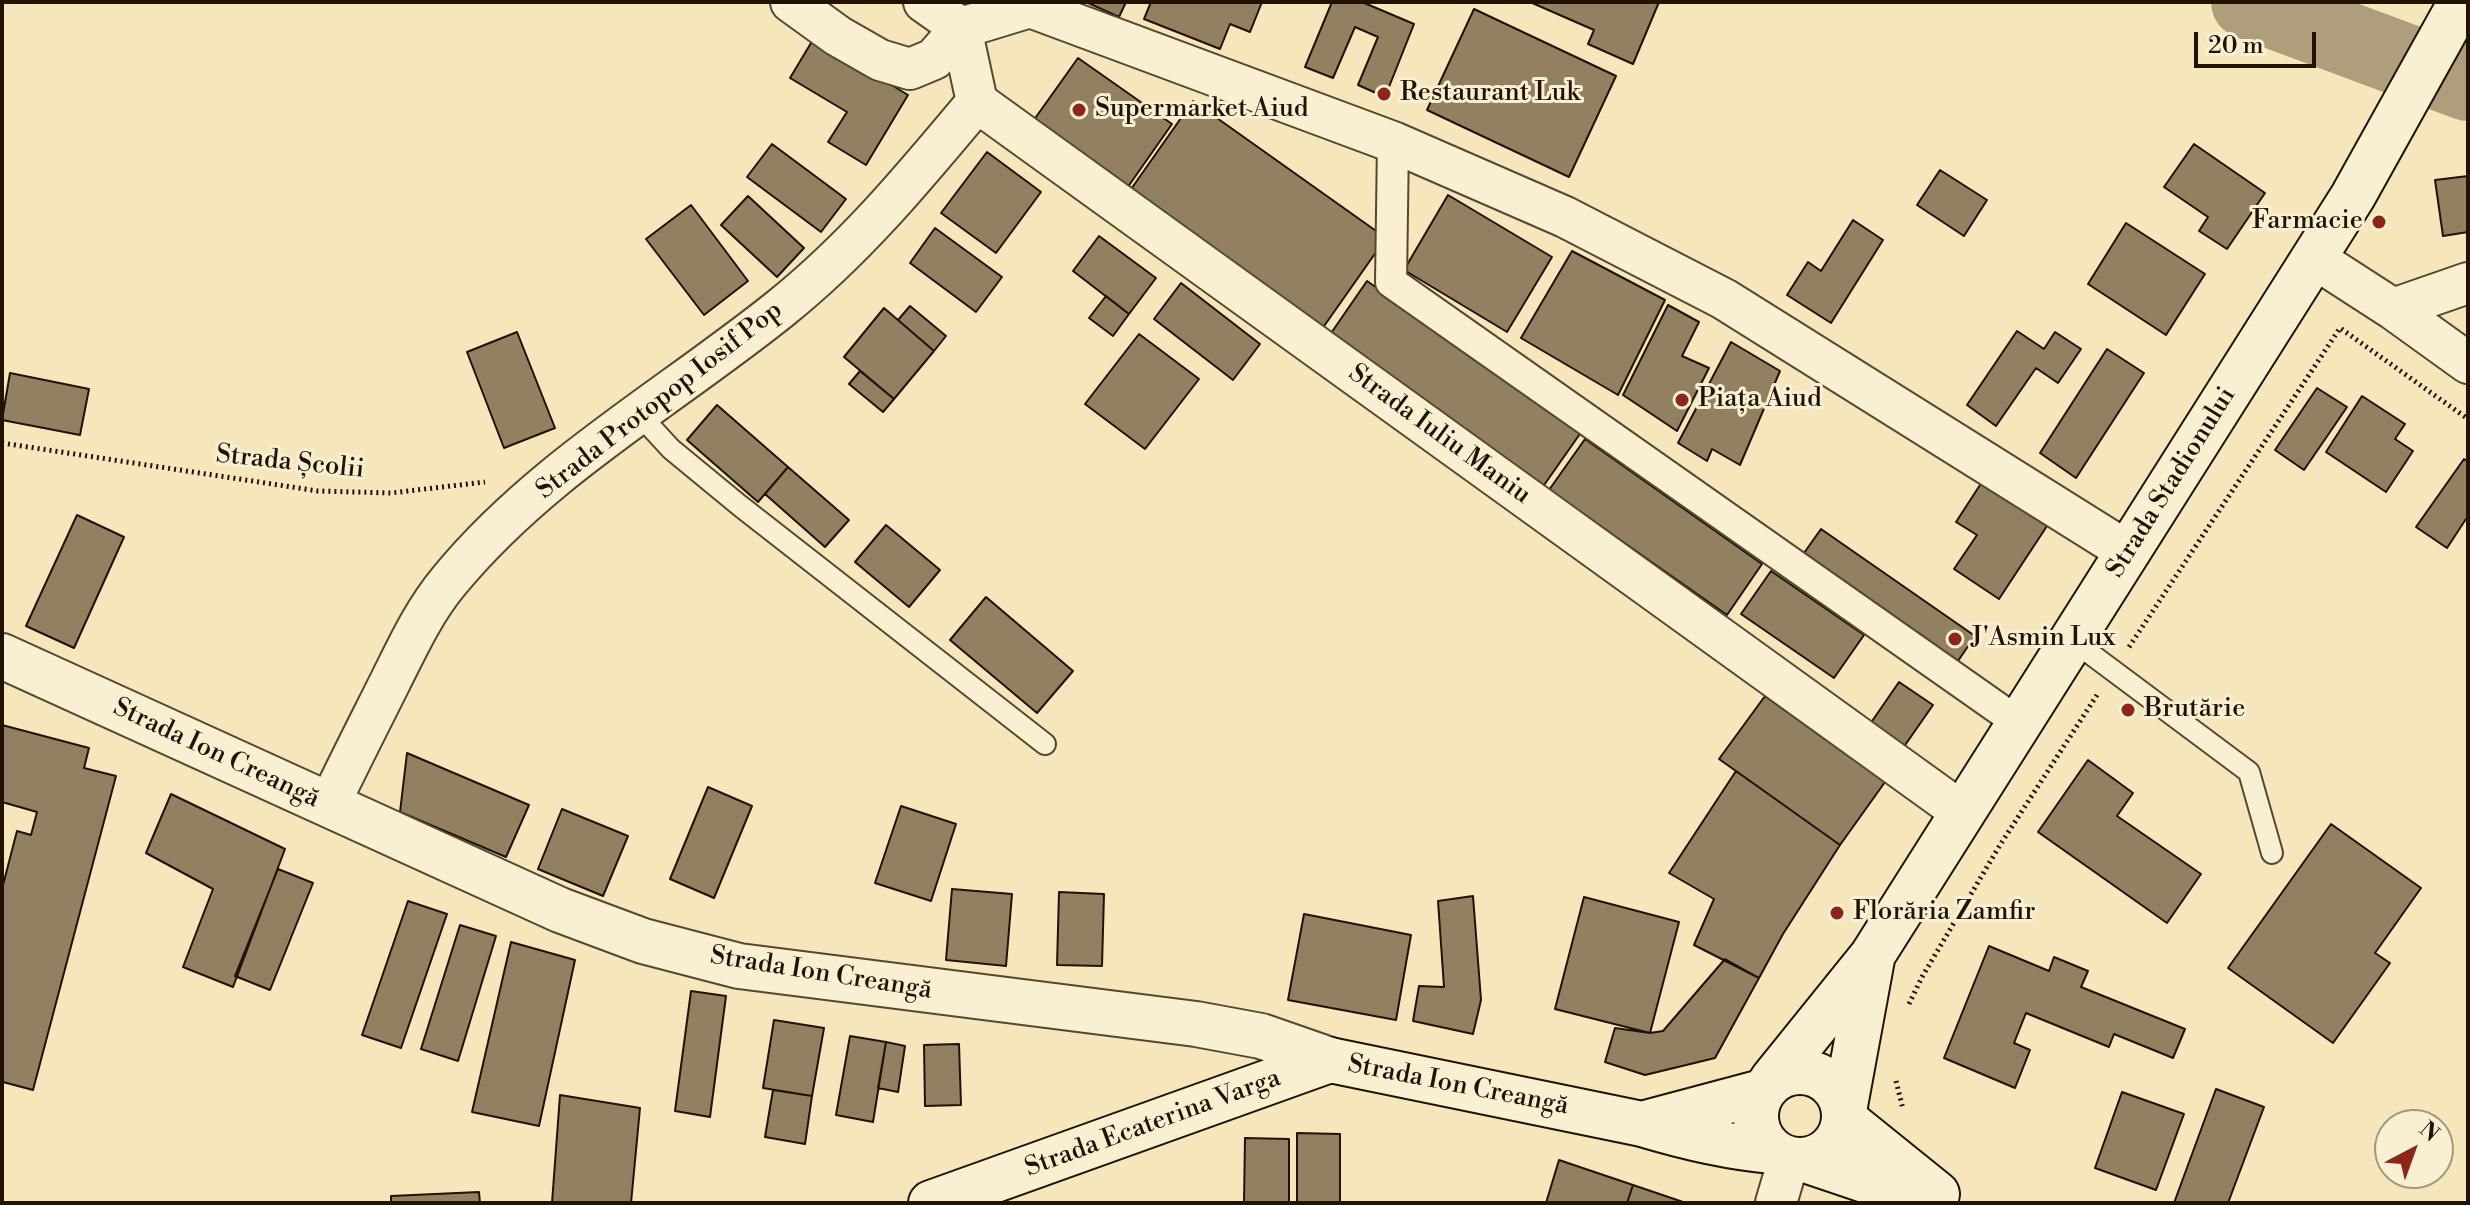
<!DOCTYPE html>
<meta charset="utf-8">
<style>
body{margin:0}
#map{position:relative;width:2470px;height:1205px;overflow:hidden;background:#f6e6bc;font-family:"Libre Bodoni",serif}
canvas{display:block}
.frame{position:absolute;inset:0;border:4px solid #231200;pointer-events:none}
.north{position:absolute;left:2374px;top:1109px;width:80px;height:80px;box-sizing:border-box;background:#f9efd3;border:2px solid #a3977f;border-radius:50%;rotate:41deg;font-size:22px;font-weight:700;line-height:32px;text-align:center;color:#231200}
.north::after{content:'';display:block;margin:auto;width:28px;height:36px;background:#8f2418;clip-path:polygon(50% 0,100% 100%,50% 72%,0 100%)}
.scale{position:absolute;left:2194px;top:32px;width:122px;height:36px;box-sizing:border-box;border:4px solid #231200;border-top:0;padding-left:10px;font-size:24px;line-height:28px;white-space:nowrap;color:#231200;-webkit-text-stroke:6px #f9efd3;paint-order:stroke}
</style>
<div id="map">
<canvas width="2470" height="1205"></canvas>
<div class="frame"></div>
<div class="north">N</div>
<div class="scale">20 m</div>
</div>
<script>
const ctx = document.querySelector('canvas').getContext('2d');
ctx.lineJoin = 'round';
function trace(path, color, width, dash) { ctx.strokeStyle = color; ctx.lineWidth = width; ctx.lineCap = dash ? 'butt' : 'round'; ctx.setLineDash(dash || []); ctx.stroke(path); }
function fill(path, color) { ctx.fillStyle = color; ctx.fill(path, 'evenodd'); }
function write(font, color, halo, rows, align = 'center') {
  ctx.font = font + ' "Libre Bodoni",serif'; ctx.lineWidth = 6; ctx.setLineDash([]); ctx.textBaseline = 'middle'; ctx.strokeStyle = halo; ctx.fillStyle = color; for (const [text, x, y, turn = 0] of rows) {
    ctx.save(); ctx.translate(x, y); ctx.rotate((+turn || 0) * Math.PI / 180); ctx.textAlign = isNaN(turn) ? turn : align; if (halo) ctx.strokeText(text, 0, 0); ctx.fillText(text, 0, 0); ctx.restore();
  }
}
const river = new Path2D(`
 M2248,2L2468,84`);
const building = new Path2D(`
 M1086,2H1126L1119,17Z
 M1151,2H1262L1250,32L1230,24L1220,49L1144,19Z
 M1332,2H1362L1414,24L1385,97L1358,85L1378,37L1355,27L1333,78L1305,67Z
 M1530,2H1659L1633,64L1588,44L1594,30Z
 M1474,9L1616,76L1569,177L1427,110Z
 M814,38L908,95L866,165L828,142L847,112L790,78Z
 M1078,58L1172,124L1125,191L1031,124Z
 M1193,101L1386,238L1322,329L1129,192Z
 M772,144L846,199L821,232L747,177Z
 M2194,144L2265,193L2227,249L2199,231L2208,217L2164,187Z
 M987,152L1041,192L996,253L941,213Z
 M1940,170L1987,200L1964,236L1917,205Z
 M2468,176V232L2443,236L2435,180Z
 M1448,195L1552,257L1507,332L1404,270Z
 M748,196L804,248L777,277L721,225Z
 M691,205L748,281L704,315L646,239Z
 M1853,220L1883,240L1831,323L1787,295L1808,262L1821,271Z
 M2126,223L2205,274L2166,335L2088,284Z
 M935,228L1002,277L976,312L910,263Z
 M1099,236L1156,278L1129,314L1073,271Z
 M1572,251L1665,300L1618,395L1521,338Z
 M1367,281L1582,431L1542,488L1327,339Z
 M1181,283L1260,344L1233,380L1154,319Z
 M1106,296L1129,314L1113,336L1089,318Z
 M1668,305L1699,322L1682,356L1709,368L1677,431L1623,395Z
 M910,306L946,336L934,351L898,320Z
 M884,308L934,351L894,399L844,357Z
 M2017,331L2044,349L2055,332L2081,349L2058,383L2036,368L1996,426L1967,405Z
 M517,332L555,428L504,448L467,352Z
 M1139,334L1199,379L1145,449L1085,404Z
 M1731,342L1780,371L1740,465L1712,449L1707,461L1678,443Z
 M2107,349L2144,373L2076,478L2040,453Z
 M860,371L894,399L883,412L849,384Z
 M10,373L89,389L80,435L2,420Z
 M2317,388L2347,407L2304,470L2275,450Z
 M2362,396L2405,424L2395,439L2413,451L2386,492L2326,452Z
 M717,405L788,467L758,502L687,440Z
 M1585,439L1762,564L1727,615L1549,490Z
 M2464,459L2468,462V521L2466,519L2447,548L2416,527Z
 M788,467L849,520L825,547L765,494Z
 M1982,482L2047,526L1999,599L1954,569L1977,535L1956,522Z
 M77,515L124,537L74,648L26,626Z
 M886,525L940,570L909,607L855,562Z
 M1821,529L1975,636L1958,661L1804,553Z
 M1771,571L1864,635L1834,678L1741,614Z
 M986,597L1073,671L1037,713L950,640Z
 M1899,682L1933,705L1901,751L1868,727Z
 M1765,696L1885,782L1840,845L1719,759Z
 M2,725L89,748L84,768L116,776L33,1090L3,1082L2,1086V889L17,831L31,835L37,812L2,802Z
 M407,753L529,805L506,857L400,812Z
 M2088,760L2133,793L2117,816L2201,874L2167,923L2038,832Z
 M1736,771L1840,845L1783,934L1759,978L1694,945L1714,899L1669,873Z
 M708,787L752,806L714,898L670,879Z
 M171,794L285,849L233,987L183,967L213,889L146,853Z
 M901,806L956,824L931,901L875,883Z
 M562,809L628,836L603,896L538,869Z
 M2331,824L2421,888L2375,953L2390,963L2333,1043L2228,968Z
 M278,869L313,883L270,990L235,976Z
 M952,889L1012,894L1006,966L946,960Z
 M1059,892L1104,894L1102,966L1057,965Z
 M1473,896L1481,1000L1473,1034L1413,1021L1419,986L1444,987L1438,901Z
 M1584,897L1679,922L1650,1033L1555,1009Z
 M408,901L447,914L401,1048L362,1035Z
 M1304,914L1411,935L1396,1020L1288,1000Z
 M460,925L496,936L458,1061L421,1049Z
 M511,942L575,960L539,1126L472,1112Z
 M1989,946L2049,971L2054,957L2088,971L2081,987L2185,1029L2173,1058L2114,1034L2109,1047L2026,1013L2014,1043L2030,1050L2015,1088L1944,1058Z
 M1725,959L1759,978L1715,1058L1645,1075L1605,1062L1615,1028L1650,1033L1663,1031Z
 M691,991L726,996L710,1117L675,1111Z
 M774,1020L824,1028L812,1096L763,1088Z
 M850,1036L886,1042L873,1122L836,1115Z
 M886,1042L905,1046L898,1092L878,1088Z
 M959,1044L961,1105L925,1106L924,1045Z
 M2216,1089L2264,1107L2228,1203H2174Z
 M773,1090L812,1096L805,1144L765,1137Z
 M2122,1092L2184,1114L2156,1190L2095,1168Z
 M560,1095L640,1108L631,1203H552Z
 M1297,1133L1340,1134V1203H1297Z
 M1245,1138L1289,1139V1203H1244Z
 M1559,1160L1633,1185L1627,1203H1546Z
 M1633,1185L1686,1203H1627Z
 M479,1192L480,1203H391V1196Z`);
const path = new Path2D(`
 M2,443L318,491L391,493L485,482
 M2129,647L2340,328L2468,419
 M1909,1004L1922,977L2000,845L2097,695
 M1896,1081L1903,1109`);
const service = new Path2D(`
 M637,412L671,449L739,505L1045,744
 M2072,640L2249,772L2272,853`);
const pedestrian = new Path2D(`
 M1393,142L1391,282L2019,723`);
const minor = new Path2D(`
 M791,2L838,36L880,60L910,69L934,59L961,28
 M924,2L961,28L977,102L1963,813
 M961,28L1030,7L1393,142L1565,217L1724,299L2128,552
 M2314,258L2393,309L2468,363
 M2393,309L2468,283
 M329,805C349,763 370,722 391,680C408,646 424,611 449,581C541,469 669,398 781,308C857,247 915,176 977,102
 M1776,1203L1789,1159`);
const tertiary = new Path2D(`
 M2,656L560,910L643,941L739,966L1196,1024L1261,1036L1330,1060`);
const secondary = new Path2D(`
 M1756 1116a44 44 0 1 1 88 0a44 44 0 1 1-88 0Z
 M1772,1080L1872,956L2353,196L2461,2
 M1844,1111L1872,959
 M1844,1119L1937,1194
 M1642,1124L1762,1092
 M1805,1160L1933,1203
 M931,1203L1330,1060L1642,1124C1685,1137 1726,1147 1772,1151`);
const markers = [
 [1384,94,8,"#8f2418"],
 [1079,110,8,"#8f2418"],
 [2379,222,8,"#8f2418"],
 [1682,400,8,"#8f2418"],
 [1955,639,8,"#8f2418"],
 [2128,710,8,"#8f2418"],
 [1837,913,8,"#8f2418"]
];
const poiNames = [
 ["Restaurant Luk",1400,94],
 ["Supermarket Aiud",1095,110],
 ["Farmacie",2363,222,"right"],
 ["Piața Aiud",1698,400],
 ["J'Asmin Lux",1971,639],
 ["Brutărie",2144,710],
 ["Florăria Zamfir",1853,913]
];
const streetNames = [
 ["Strada Protopop Iosif Pop",660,401,-38],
 ["Strada Iuliu Maniu",1439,435,36],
 ["Strada Școlii",290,463,6],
 ["Strada Stadionului",2172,483,-58],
 ["Strada Ion Creangă",216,754,25],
 ["Strada Ion Creangă",821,974,9],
 ["Strada Ion Creangă",1458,1086,11],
 ["Strada Ecaterina Varga",1153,1124,-20]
];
trace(river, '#ae9e7c', 74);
fill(building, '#918062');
trace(building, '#231200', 2);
trace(service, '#58472f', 24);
trace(pedestrian, '#58472f', 34);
trace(minor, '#58472f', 44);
trace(tertiary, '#58472f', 48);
trace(secondary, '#231200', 48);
trace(path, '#231200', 5, [2, 4]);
trace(service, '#f9efd3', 20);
trace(pedestrian, '#f9efd3', 30);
trace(minor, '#f9efd3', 40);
trace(tertiary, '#f9efd3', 44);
trace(secondary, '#f9efd3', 44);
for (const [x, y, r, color] of markers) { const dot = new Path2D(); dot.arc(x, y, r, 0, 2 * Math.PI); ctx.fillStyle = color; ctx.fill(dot); trace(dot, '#f9efd3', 3); }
write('26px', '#231200', '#f9efd3', poiNames, 'left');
write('26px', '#231200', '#f9efd3', streetNames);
</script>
